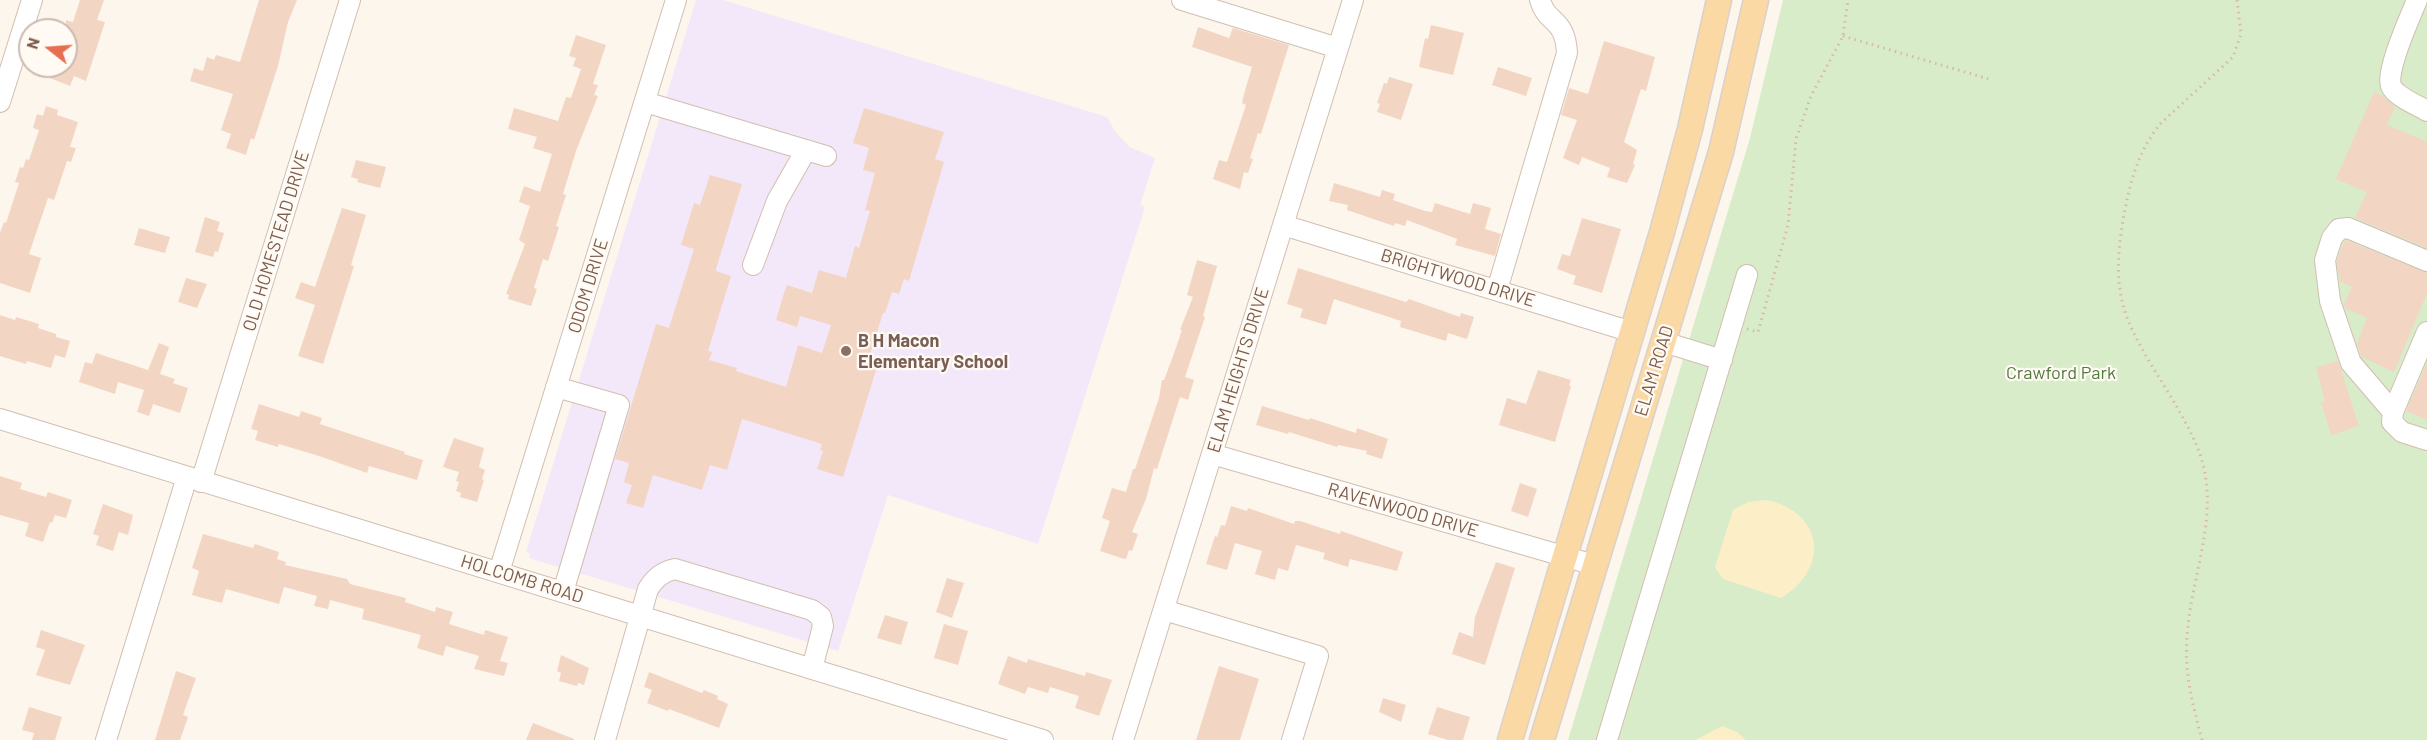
<!DOCTYPE html>
<style>
body{margin:0}
#map{position:relative;width:2427px;height:740px;overflow:hidden;background:#fdf6ec;font-family:Barlow,sans-serif}
canvas{display:block}
.north{position:absolute;left:18px;top:18px;width:60px;height:60px;box-sizing:border-box;background:#fffaf3;border:2px solid #cabbb1;border-radius:50%;rotate:287deg;font-size:16px;font-weight:700;line-height:24px;text-align:center;color:#7a5c4d}
.north::after{content:'';display:block;margin:auto;width:21px;height:27px;background:#e76f51;clip-path:polygon(50% 0,100% 100%,50% 72%,0 100%)}
</style>
<div id="map">
<canvas width="2427" height="740"></canvas>
<div class="north">N</div>
</div>
<script>
const ctx = document.querySelector('canvas').getContext('2d');
ctx.lineJoin = 'round';
function fill(path, color) { ctx.fillStyle = color; ctx.fill(path, 'evenodd'); }
function trace(path, color, width, dash) { ctx.strokeStyle = color; ctx.lineWidth = width; ctx.lineCap = dash ? 'butt' : 'round'; ctx.setLineDash(dash || []); ctx.stroke(path); }
function write(font, color, halo, rows, align = 'center') {
  ctx.font = font + ' Barlow,sans-serif'; ctx.lineWidth = 4.5; ctx.setLineDash([]); ctx.textBaseline = 'middle'; ctx.strokeStyle = halo; ctx.fillStyle = color; for (const [text, x, y, turn = 0] of rows) {
    ctx.save(); ctx.translate(x, y); ctx.rotate((+turn || 0) * Math.PI / 180); ctx.textAlign = isNaN(turn) ? turn : align; if (halo) ctx.strokeText(text, 0, 0); ctx.fillText(text, 0, 0); ctx.restore();
  }
}
const education = new Path2D(`
 M696,0H723L1107,117L1115,131L1130,147L1155,158L1140,205L1145,207L1038,544L888,495L838,651L529,558L530,554L526,552Z`);
const green = new Path2D(`
 M1783,0H2427V740H1568L1750,138Z`);
const sand = new Path2D(`
 M1766,500C1823,511 1831,568 1781,598L1723,579L1715,567L1733,510L1748,502Z
 M1722,726L1737,732L1746,740H1695Z`);
const building = new Path2D(`
 M80,0H104L97,20L105,22L86,81L74,76L70,86L50,78L55,66H66V20L73,22Z
 M259,0H297L288,22L278,66L254,140L251,138L246,155L226,148L231,134L221,130L233,94L190,81L194,68L203,71L207,57L214,60L216,55L240,62Z
 M1431,25L1464,33L1453,75L1419,67L1425,38L1428,39Z
 M1198,27L1229,38L1233,28L1289,45L1261,134L1258,133L1250,158L1253,159L1248,173L1244,172L1240,189L1213,179L1219,160L1227,162L1246,105L1242,103L1244,94L1252,67L1192,47Z
 M576,35L606,45L593,84L598,85L594,95L598,96L576,151L563,194L566,195L556,226L559,227L548,261L543,259L534,288L537,289L531,306L508,299L509,295L506,294L525,244L519,240L530,206L519,202L524,186L540,192L552,154L533,148L537,137L508,129L514,108L558,121L566,97L571,98L581,69L573,66L576,58L569,56Z
 M1604,41L1655,57L1646,91L1641,89L1624,142L1637,150L1633,164L1635,165L1627,183L1607,177L1610,168L1582,157L1579,165L1563,158L1577,120L1561,115L1569,88L1588,94Z
 M1498,67L1532,78L1526,96L1492,85Z
 M1389,77L1413,84L1401,120L1377,112L1380,104L1377,103L1384,83L1387,84Z
 M2374,92L2383,96L2395,107L2387,125L2427,142V248L2355,218L2367,192L2336,179Z
 M46,106L58,110L57,115L78,122L70,147L76,148L71,162L67,161L54,200L48,198L29,254L41,258L30,293L0,283V233L4,222L6,223L19,183L15,182L20,167L23,168L26,159L29,160L39,130L33,128L37,114L43,116Z
 M864,108L944,132L935,159L944,162L909,281L904,279L899,294L892,292L885,313H883L867,364L877,367L843,477L817,469L823,451L820,450L822,444L742,419L727,470L710,465L702,490L653,475L643,508L626,503L632,485L624,482L629,463L615,459L656,324L669,328L694,249L681,245L694,203L700,205L710,175L742,184L716,269V271L731,276L708,351L712,352L709,360L737,368L736,371L786,387L798,345L822,353L831,325L800,316L797,327L776,320L784,293L787,285L812,293L819,270L846,278L855,246L859,248L870,211L865,210L875,173L863,170L869,148L853,143Z
 M356,160L386,167L380,188L357,182L358,179L351,177Z
 M1334,183L1380,197L1382,190L1395,194L1393,200L1425,211L1432,212L1435,203L1470,214L1473,203L1491,208L1485,229L1501,234L1495,256L1455,245L1457,239L1407,220L1405,226L1395,223L1394,226L1347,210L1348,205L1329,201Z
 M342,208L366,215L351,265L354,266L323,364L298,356L315,305L295,298L301,282L315,287Z
 M205,217L220,222L217,231L224,233L218,252L215,251L213,257L195,252Z
 M1582,218L1621,229L1602,293L1573,284L1576,276L1557,269L1562,254L1570,256Z
 M139,228L170,237L165,253L134,245Z
 M2345,240L2427,273V293L2394,372L2362,357L2357,344L2367,318L2346,309L2344,304L2352,287L2340,281L2337,261Z
 M1197,260L1217,266L1203,316L1205,317L1185,377L1194,380L1188,400L1180,397L1157,469L1154,468L1146,499L1132,532L1138,534L1132,551L1129,550L1126,559L1121,558L1100,551L1110,521L1102,518L1112,488L1126,492L1133,469H1135L1159,398L1162,380H1164L1172,359L1182,330H1180L1193,297L1187,295Z
 M1298,268L1406,302L1409,299L1460,317L1461,313L1474,317L1467,339L1448,333L1446,341L1400,327L1401,321L1334,299L1326,325L1300,317L1303,309L1287,304Z
 M186,278L207,284L197,308L178,302Z
 M0,315L15,320L16,317L39,324L38,328L56,334V337L70,341L65,358L55,355L51,368L27,361L26,364L0,356Z
 M159,343L169,347L160,374L175,379L173,383L188,388L180,413L153,404L149,416L137,412L144,390L118,382L115,394L79,382L85,362L92,364L96,353L148,370Z
 M2338,361L2359,426L2331,435L2321,402L2325,401L2316,367Z
 M2427,363V420L2406,411Z
 M1538,370L1571,380L1569,386H1571L1555,442L1499,425L1507,398L1526,404Z
 M259,404L299,417L301,411L322,418L320,424L405,452L404,454L423,460L417,480L369,466L367,473L322,457L279,444L278,447L255,440L258,431L251,429Z
 M1262,406L1309,420L1310,418L1356,433L1357,428L1388,439L1382,459L1366,454L1367,451L1338,445L1337,447L1289,432L1288,434L1256,425Z
 M454,438L484,448L479,467L485,470L482,479L484,480L477,502L460,497L461,493L456,491L459,482L456,481L459,472L443,467Z
 M0,476L22,483L20,489L46,497L48,492L72,500L66,518L55,515L52,523L50,522L43,542L25,536L29,523L0,515Z
 M1520,483L1537,489L1528,517L1511,511Z
 M103,504L133,515L128,535L119,532L113,551L96,545L99,536L93,534Z
 M1231,506L1247,511L1248,508L1294,524L1295,521H1300L1340,534L1341,531L1403,552L1397,571L1350,559L1348,567L1323,559L1325,553L1296,545L1288,571L1278,568L1275,580L1255,574L1262,551L1235,543L1227,570L1206,564L1215,536L1217,537L1221,525L1225,526Z
 M203,534L253,548L255,544L279,552L277,559L286,562L285,565L347,579L350,584L406,598L405,602L435,612L436,607L453,612L449,624L484,635L485,630L508,637L500,661L508,663L504,676L474,669L479,656L446,646L443,656L417,648L421,635L362,619L364,609L330,600L328,609L314,606L317,596L284,587L279,604L226,589L222,603L192,595L199,571L192,568Z
 M1496,562L1515,568L1485,665L1452,654L1459,632L1473,637L1475,617Z
 M947,578L964,583L952,618L936,612Z
 M885,615L908,622L901,645L877,638Z
 M944,624L968,631L958,665L934,658Z
 M41,630L85,645L70,685L36,675L45,650L36,647Z
 M561,655L589,668L584,685L578,683L577,686L559,681L561,673L557,671Z
 M1008,656L1027,663L1028,659L1085,676L1086,672L1112,680L1099,716L1075,708L1079,696L1050,687L1048,693L1028,687L1025,694L998,684Z
 M1219,666L1259,679L1240,740H1196Z
 M176,671L196,678L183,715L188,717L180,740H155Z
 M649,672L702,693L704,690L718,696L717,699L728,704L719,728L669,709L668,711L647,703L652,690L644,687Z
 M1383,698L1406,705L1401,722L1379,712Z
 M29,707L62,717L55,740H32L34,733L22,730Z
 M1437,707L1470,717L1463,740H1448L1428,734Z
 M533,723L574,739V740H526Z`);
const path = new Path2D(`
 M1843,36L1992,80
 M1747,329L1758,332L1788,225L1796,139L1811,96L1843,36L1848,0
 M2202,740C2193,706 2184,673 2187,637C2190,585 2213,532 2206,480C2203,454 2191,432 2178,409C2161,379 2131,337 2123,305C2115,274 2119,240 2125,210C2131,178 2140,148 2161,123L2233,57L2241,34L2237,0`);
const minor = new Path2D(`
 M1182,0L1338,48
 M2417,0C2411,15 2383,76 2392,88C2399,98 2417,105 2427,111
 M0,102L32,0
 M645,102L826,156
 M1283,225L1632,332
 M753,265L777,201L806,150
 M1497,290L1567,53C1565,17 1547,25 1540,0
 M2427,332L2393,412L2392,422L2402,432L2427,440
 M1664,342L1722,360
 M556,387L619,405L563,592
 M2393,412L2351,363L2330,301L2325,260L2332,238L2339,229L2348,228L2427,261
 M0,419L1043,740
 M1212,454L1594,565
 M201,482L350,0
 M499,572L676,0
 M1164,610L1318,656L1292,740
 M106,740L187,477
 M605,740L648,589C655,578 662,572 675,569L812,610L821,617L823,626L812,669
 M1123,740L1353,0
 M1607,740L1747,275`);
const major = new Path2D(`
 M1510,740L1662,232L1690,129L1719,0
 M1542,740L1721,152L1756,0`);
const markers = [
 [846,351,6,"#8d6e63"]
];
const streetNames = [
 ["OLD HOMESTEAD DRIVE",276,241,-73],
 ["BRIGHTWOOD DRIVE",1458,278,17],
 ["ODOM DRIVE",588,286,-73],
 ["ELAM HEIGHTS DRIVE",1238,370,-73],
 ["ELAM ROAD",1654,371,-73],
 ["RAVENWOOD DRIVE",1403,510,16],
 ["HOLCOMB ROAD",522,579,17]
];
const educationNames = [
 ["B H Macon",858,341],
 ["Elementary School",858,362]
];
const parkNames = [
 ["Crawford Park",2061,373]
];
fill(education, '#f3e8fa');
fill(green, '#d8ecc9');
fill(sand, '#fcefc7');
fill(building, '#f3d5c3');
trace(minor, '#d1beb0', 22);
trace(major, '#dad1cd', 27);
trace(path, '#d9b8a5', 3, [1.5, 4.5]);
trace(minor, '#fff', 20);
trace(major, '#fbd9a5', 24);
for (const [x, y, r, color] of markers) { const dot = new Path2D(); dot.arc(x, y, r, 0, 2 * Math.PI); ctx.fillStyle = color; ctx.fill(dot); trace(dot, '#fffaf3', 2); }
write('18px', '#7a5c4d', '#fffaf3', streetNames);
write('bold 18px', '#785e54', '#fffaf3', educationNames, 'left');
write('18px', '#537a41', '#fffaf3', parkNames);
</script>
